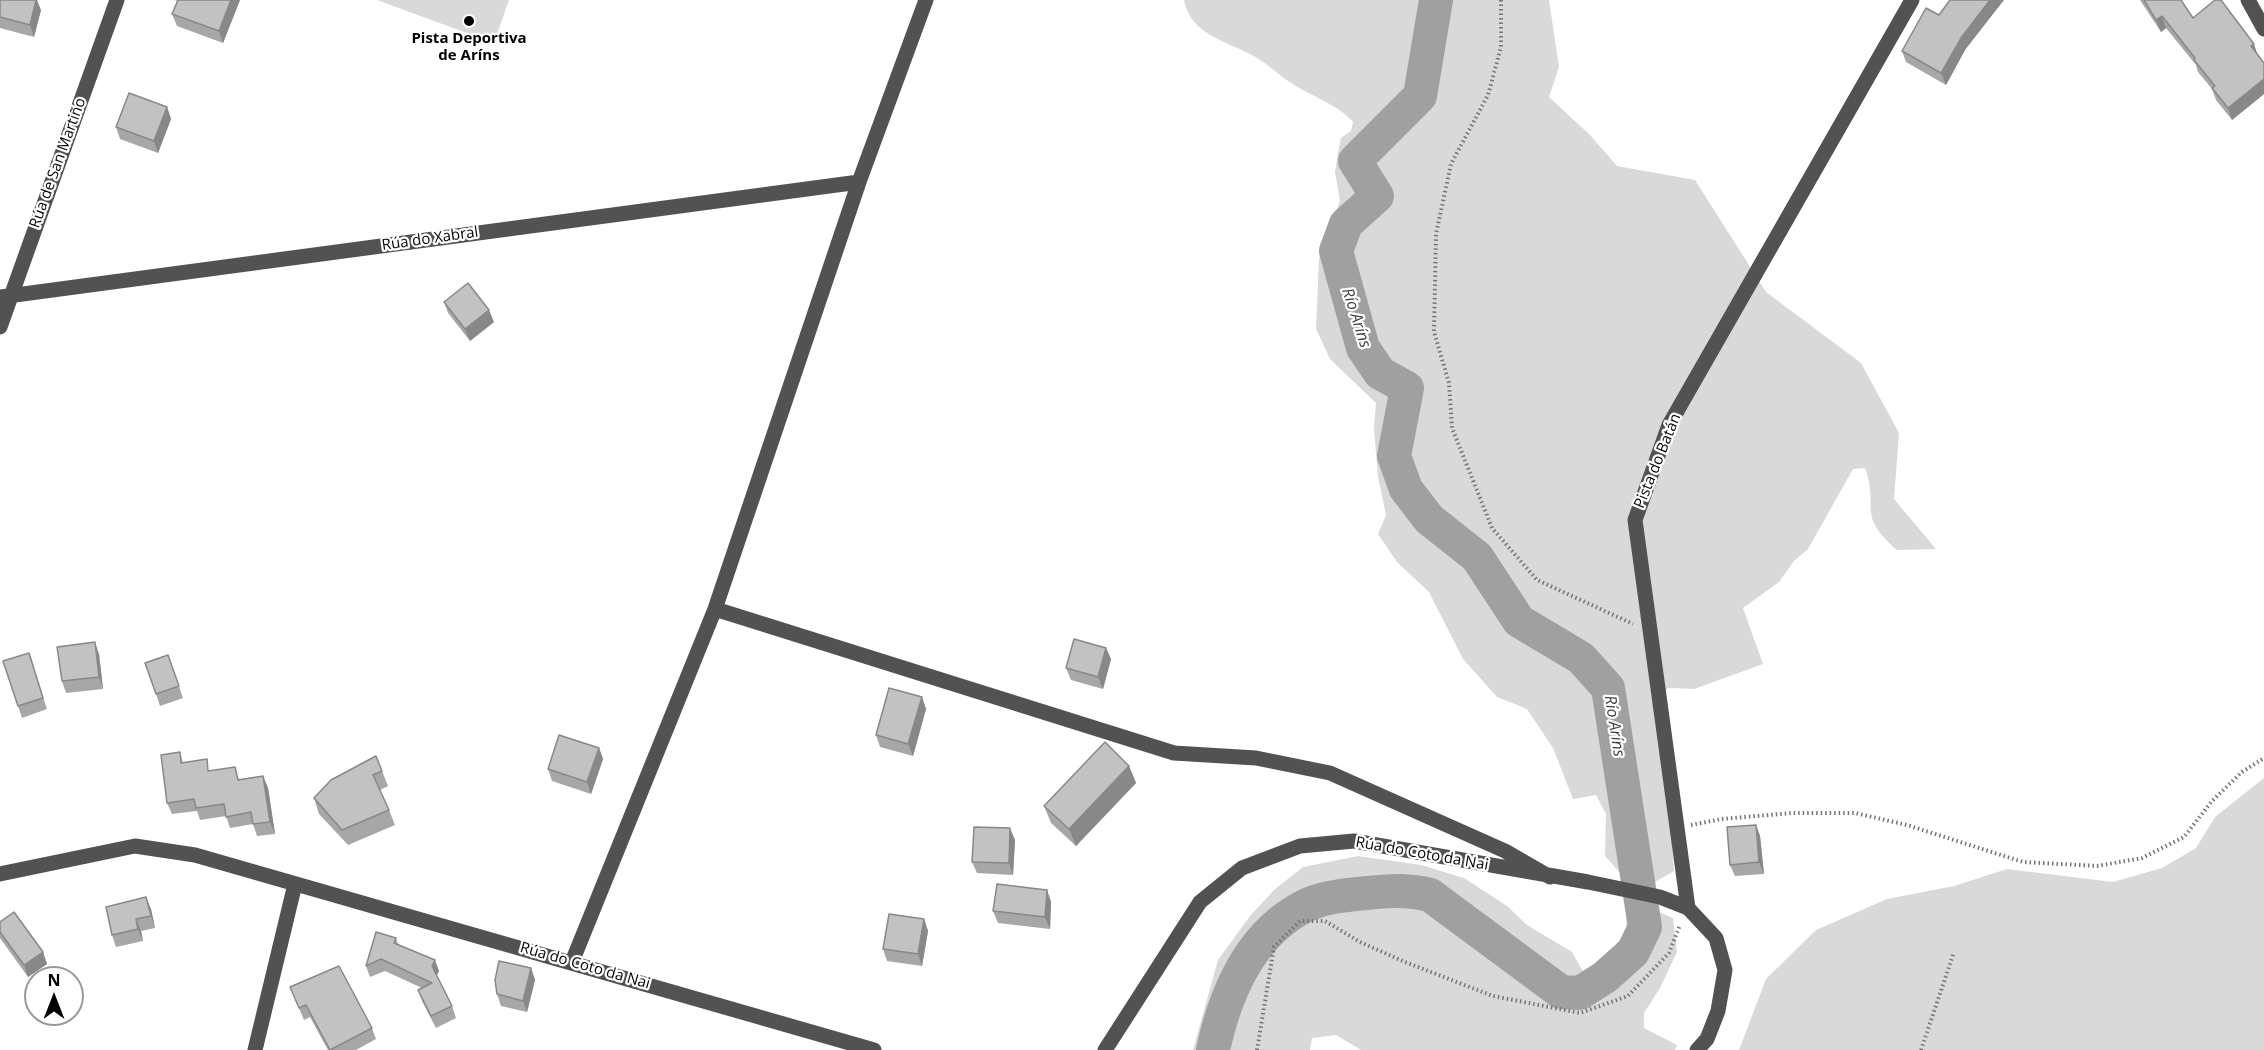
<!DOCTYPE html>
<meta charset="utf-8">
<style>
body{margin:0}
#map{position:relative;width:2264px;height:1050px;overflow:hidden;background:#fff;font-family:"Open Sans",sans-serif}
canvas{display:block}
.north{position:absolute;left:24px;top:966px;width:60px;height:60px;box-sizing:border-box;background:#fff;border:2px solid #999;border-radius:50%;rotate:0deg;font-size:16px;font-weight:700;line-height:24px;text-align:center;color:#000}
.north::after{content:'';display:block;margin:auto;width:21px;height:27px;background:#000;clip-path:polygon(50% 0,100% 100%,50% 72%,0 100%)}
</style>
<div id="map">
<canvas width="2264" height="1050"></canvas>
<div class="north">N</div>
</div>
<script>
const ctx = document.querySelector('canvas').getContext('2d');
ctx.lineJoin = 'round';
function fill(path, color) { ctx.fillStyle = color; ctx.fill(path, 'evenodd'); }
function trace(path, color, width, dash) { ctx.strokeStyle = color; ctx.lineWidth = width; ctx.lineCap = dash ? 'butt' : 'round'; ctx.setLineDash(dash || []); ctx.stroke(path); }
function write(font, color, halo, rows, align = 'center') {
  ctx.font = font + ' "Open Sans",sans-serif'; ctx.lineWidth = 4.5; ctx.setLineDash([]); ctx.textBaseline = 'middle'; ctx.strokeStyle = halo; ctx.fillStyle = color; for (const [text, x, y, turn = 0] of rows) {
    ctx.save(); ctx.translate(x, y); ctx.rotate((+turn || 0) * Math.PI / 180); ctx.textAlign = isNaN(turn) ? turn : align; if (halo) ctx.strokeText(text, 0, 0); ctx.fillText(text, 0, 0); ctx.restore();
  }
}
const green = new Path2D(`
 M377,0H509L494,43Z
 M1184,0H1549L1559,67L1549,97L1590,135L1617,166L1695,180L1766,292L1861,363L1899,433L1894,499L1936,549L1897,550C1855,513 1880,509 1865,468L1853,469L1808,549L1794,561L1779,582L1743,608L1763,664L1694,689L1668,688L1654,708L1671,829L1674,871L1655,882L1622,875L1605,856L1606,814L1596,795L1573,799L1553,748L1527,709L1497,697L1463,659L1429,592L1397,562L1378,534L1386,515L1378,477L1374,429L1376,403L1330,359L1316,329L1319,259L1340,201L1335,172L1338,153L1341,138L1351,131L1353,122C1337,104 1311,96 1291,83C1279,75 1269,65 1257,58C1230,41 1191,37 1184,0Z
 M2264,778V1050H1739L1766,979L1816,930L1887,899L1954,886L2007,869L2113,882L2162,868L2196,848L2215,817Z
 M1358,856L1421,865L1464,878L1507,906L1527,925L1572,952L1582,970L1592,974L1626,932L1627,908L1654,910L1673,918L1677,952L1660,988L1644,1013V1028L1677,1045L1675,1050H1361L1336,1035L1312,1038L1310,1050H1193L1218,960L1250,916L1274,890L1303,867Z`);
const river = new Path2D(`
 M1213,1050C1225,994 1250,935 1303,907C1321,897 1346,895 1366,893C1390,891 1406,889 1430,895L1561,992L1580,993L1605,977L1633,952L1645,927L1608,688L1581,658L1519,621L1477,557L1429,519L1406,489L1394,456L1407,388L1380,373L1363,348L1336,251L1346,224L1377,196L1355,161L1420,96L1436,0`);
const path = new Path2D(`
 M1501,0V47L1488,95L1451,164L1436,234L1434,332L1449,383L1452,428L1492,528L1537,580L1633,624
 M1691,825L1722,819L1792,813H1855L1907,825L2023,862L2097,866L2142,858L2184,837L2212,801L2242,772L2264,758
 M1257,1050L1274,947L1300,921H1325L1360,942L1405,962L1493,996L1580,1013L1628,996L1669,953L1680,925
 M1921,1050L1954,952`);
const minor = new Path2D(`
 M2248,0L2264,29
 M0,297L859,182
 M0,327L117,0
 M715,609L1174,753L1256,758L1330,773L1505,851L1550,877
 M0,874L135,846L195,855L874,1050
 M1688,908L1635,520L1669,425L1912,0
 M572,962L715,609L859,182L926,0
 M255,1050L295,884
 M1105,1050L1200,902L1242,868L1300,846L1354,841L1588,882L1660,897L1688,908L1716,938L1725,970L1718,1011L1707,1039L1697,1050`);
const wall = new Path2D(`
 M0,0L41,10L34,37L0,28Z
 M175,0H240L223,43L177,26L172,14L177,1Z
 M2140,0H2181L2193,18L2258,56L2264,63V94L2232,120L2216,100L2212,89L2198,72L2196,65L2166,28L2161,32Z
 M1965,50L1946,85L1906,62L1902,51Z
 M167,107L171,119L158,153L120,139L116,127Z
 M444,302L494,322L470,341L448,313Z
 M1106,648L1111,659L1103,689L1071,680L1066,668Z
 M29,653L47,709L22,718L18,706Z
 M99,654L103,689L66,693L62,681Z
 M168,655L183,698L160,706L156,694Z
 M922,697L926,709L913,756L880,747L876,735Z
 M599,748L603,759L591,794L552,781L548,769Z
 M180,752L183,763L240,779L263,776L268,788L275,834L257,836L253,824L230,828L226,816L200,820L197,811L172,814L167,803Z
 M1129,766L1136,783L1076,846L1051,823L1044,806Z
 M382,771L388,786L380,790L389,810L395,825L348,845L319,814L314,798Z
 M1756,825L1760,836L1764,874L1735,876L1730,865Z
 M1015,840L1013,875L977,873L972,862Z
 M1047,890L1051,902L1050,929L998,923L993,911Z
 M151,909L155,928L141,931L143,941L116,947L112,935Z
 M924,919L928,931L922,966L887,961L883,949Z
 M0,922L43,952L47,964L28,977L0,938Z
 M396,938L398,944L439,971L436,975L452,1006L456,1018L436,1028L422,1001L418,990L422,988L385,971L370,977L366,966Z
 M531,968L535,980L527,1012L501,1006L497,994Z
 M290,987L372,1028L376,1039L356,1050H328L310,1017L304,1020Z`);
const shadedWall = new Path2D(`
 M36,0H37L41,10L34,37L30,25Z
 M231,0H240L223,43L219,31Z
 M1990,0H2004L1965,50L1946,85L1941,73L1961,38Z
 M2162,16L2166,28L2161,32L2156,20Z
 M2254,44L2258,56L2251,46Z
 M2264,79V94L2232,120L2228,108Z
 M167,107L171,119L158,153L154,141Z
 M489,310L494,322L470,341L465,329Z
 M95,642L99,654L103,689L99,677Z
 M1106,648L1111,659L1103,689L1098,677Z
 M922,697L926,709L913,756L908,744Z
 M599,748L603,759L591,794L587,782Z
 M1129,766L1136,783L1076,846L1069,829Z
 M263,776L268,788L275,834L270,822Z
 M1756,825L1760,836L1764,874L1759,862Z
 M1010,828L1015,840L1013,875L1009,863Z
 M1047,890L1051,902L1050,929L1045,917Z
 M146,897L151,909L155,928L151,916Z
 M136,919L141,931L143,941L138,929Z
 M924,919L928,931L922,966L918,954Z
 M43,952L47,964L28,977L24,965Z
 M435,960L439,971L436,977L432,966Z
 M531,968L535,980L527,1012L523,1001Z`);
const building = new Path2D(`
 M0,0H36L30,25L0,17Z
 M178,0H231L219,31L172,14Z
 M1950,0H1990L1961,38L1941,73L1902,51L1926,8L1939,15Z
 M2144,0H2181L2193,18L2215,0H2221L2254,44L2251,46L2264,63V79L2228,108L2212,88L2215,86L2194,60L2195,58L2162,16L2156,20Z
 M129,93L167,107L154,141L116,127Z
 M468,283L489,310L465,329L444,302Z
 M1074,639L1106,648L1098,677L1066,668Z
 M95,642L99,677L62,681L57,647Z
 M29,653L43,698L18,706L3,661Z
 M168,655L179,686L156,694L145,663Z
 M889,688L922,697L908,744L876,735Z
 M559,735L599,748L587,782L548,769Z
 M1105,742L1129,766L1069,829L1044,806Z
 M180,752L181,763L207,759L208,771L235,767L238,780L263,776L270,822L253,824L251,812L226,817L224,804L196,808L194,799L167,803L161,755Z
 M376,756L382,771L373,775L389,810L342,830L314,798L331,780Z
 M1756,825L1759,862L1730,865L1727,827Z
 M974,827L1010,828L1009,863L972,862Z
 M997,884L1047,890L1045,917L993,911Z
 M146,897L151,916L136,919L138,929L112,935L106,907Z
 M14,912L43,952L24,965L0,932V922Z
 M889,914L924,919L918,954L883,949Z
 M376,932L396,938L394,943L435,960L432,966L452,1006L431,1016L418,990L432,983L381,959L366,966Z
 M499,961L531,968L523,1001L497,994L495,980Z
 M339,966L372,1028L330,1050L306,1005L299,1008L290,987Z`);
const markers = [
 [469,21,6,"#000"]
];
const poiNames = [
 ["Pista Deportiva",469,39],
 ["de Aríns",469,56]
];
const streetNames = [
 ["Rúa de San Martiño",58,163,-70],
 ["Rúa do Xabral",430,239,-8],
 ["Pista do Batán",1658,461,-68],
 ["Rúa do Coto da Nai",1422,854,10],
 ["Rúa do Coto da Nai",585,966,16]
];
const waterNames = [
 ["Río Aríns",1356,318,72],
 ["Río Aríns",1614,726,81]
];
fill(green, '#d9d9d9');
trace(river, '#a0a0a0', 34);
trace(path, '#747474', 4, [1.5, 3]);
trace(minor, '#525252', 15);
fill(wall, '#a7a7a7');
fill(shadedWall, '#888');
fill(building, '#c2c2c2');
trace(building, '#888', 1.5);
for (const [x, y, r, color] of markers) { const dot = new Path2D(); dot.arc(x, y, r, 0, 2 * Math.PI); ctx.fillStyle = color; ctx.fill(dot); trace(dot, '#fff', 2); }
write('bold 15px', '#000', '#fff', poiNames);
write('15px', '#000', '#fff', streetNames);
write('italic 16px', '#414141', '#fff', waterNames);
</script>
